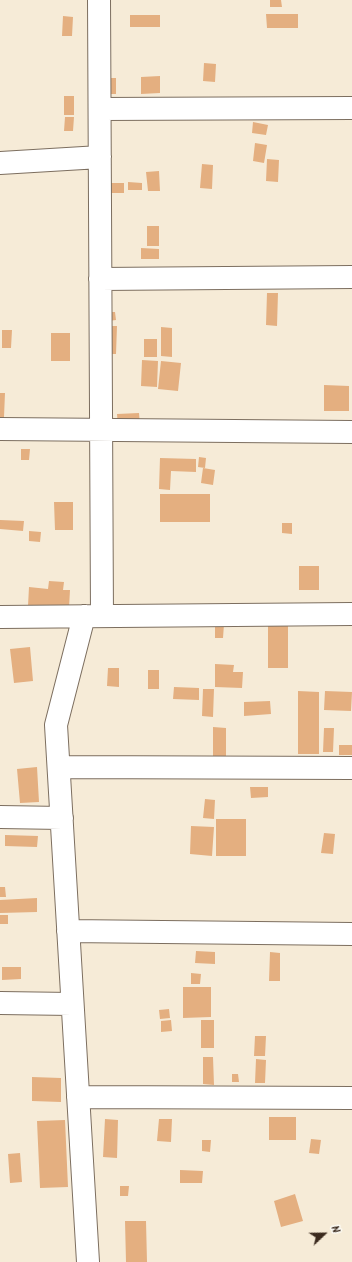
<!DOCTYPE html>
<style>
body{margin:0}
#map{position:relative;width:352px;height:1262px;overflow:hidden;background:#f6ebd7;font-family:Kalam,sans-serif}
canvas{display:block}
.north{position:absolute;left:304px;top:1214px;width:40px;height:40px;-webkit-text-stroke:3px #fdfcf7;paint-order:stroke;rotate:68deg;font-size:11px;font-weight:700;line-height:16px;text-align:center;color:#3b2a1e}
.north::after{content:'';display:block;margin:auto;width:14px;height:18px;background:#3b2a1e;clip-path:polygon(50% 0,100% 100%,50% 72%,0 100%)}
</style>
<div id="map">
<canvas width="352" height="1262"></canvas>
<div class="north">N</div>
</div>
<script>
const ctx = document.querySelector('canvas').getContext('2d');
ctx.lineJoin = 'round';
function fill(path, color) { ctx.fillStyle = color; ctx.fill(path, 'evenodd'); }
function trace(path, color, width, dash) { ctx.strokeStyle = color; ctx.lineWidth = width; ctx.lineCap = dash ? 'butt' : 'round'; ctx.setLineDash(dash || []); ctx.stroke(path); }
const building = new Path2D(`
 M270,0H281L282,7H270Z
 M266,14H298V28H267Z
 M130,15H160V27H130Z
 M63,16L73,17L72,36H62Z
 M204,63L216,64L215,82L203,81Z
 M160,76V93L141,94V77Z
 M108,78H116V94H108Z
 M64,96H74V115H64Z
 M65,117H74L73,131H64Z
 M253,122L268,125L266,135L252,133Z
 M255,143L267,145L264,163L253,161Z
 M267,159L279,160L278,182L266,181Z
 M202,164L213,165L212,189L200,188Z
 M159,171L160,191H148L146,172Z
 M128,182L142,183V190H128Z
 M108,183H124V193H108Z
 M147,226H159V246H147Z
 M141,248L159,249V259H141Z
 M267,293H278L277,326L266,325Z
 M108,312H115L116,320L108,321Z
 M107,326H117L116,354H106Z
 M161,327L172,328V357L161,356Z
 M2,330H12L11,348H2Z
 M51,333H70V361H51Z
 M144,339H157V357H144Z
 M142,360L158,361L157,387L141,386Z
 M161,361L181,363L178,391L158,389Z
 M324,385L349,386V411H324Z
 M0,393H5L4,417H0Z
 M139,413L140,425L118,427L117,414Z
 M21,449H30L29,460H21Z
 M199,457L206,458L205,468L198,467Z
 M160,458L196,459V472L171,471L170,490L159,489Z
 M203,468L215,470L213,485L201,483Z
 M160,494H210V522H160Z
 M54,502H73V530H55Z
 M0,520L24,521L23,531L0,529Z
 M282,523H292V534L282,533Z
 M29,531L41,532L40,542L29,541Z
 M299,566H319V590H299Z
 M49,581L64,582L63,590H70L69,608L28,606L29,587L48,589Z
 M215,624H224L223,638H215Z
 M268,625H288V668H268Z
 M30,647L33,681L14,683L10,649Z
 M215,664L234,665L233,672H243L242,688L215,687Z
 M108,668H119V687L107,686Z
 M148,670H159V689H148Z
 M174,687L199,688V700L173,699Z
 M203,689H214L213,717L202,716Z
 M298,691L319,692V754H298Z
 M325,691L352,692L351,711L324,710Z
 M270,701L271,714L244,716V702Z
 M213,727L226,728V756H213Z
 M324,728H334L333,752H323Z
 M339,745H352V755H339Z
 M37,767L39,802L20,803L17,769Z
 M250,787H268V797L251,798Z
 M205,799L215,800L214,819L203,818Z
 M216,819H246V856H216Z
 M191,826L214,827L212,856L190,854Z
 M324,833L335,834L333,854L321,853Z
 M5,835L38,836L37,847L5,846Z
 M0,887H5L6,897H0Z
 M37,898V912L0,913V900Z
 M0,915H8V924H0Z
 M196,951L215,952V964L195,963Z
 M270,952L280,953V981H269Z
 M2,967H21V979L2,980Z
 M191,973L201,974L200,984H191Z
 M183,987H211V1017L183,1018Z
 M169,1009L170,1018L160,1019L159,1010Z
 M171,1020L172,1031L161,1032V1021Z
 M201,1020H214V1048H201Z
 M255,1036H266L265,1056H254Z
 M203,1057H213L214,1085L203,1084Z
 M256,1059L266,1060L265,1083H255Z
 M232,1074H238L239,1082H232Z
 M32,1077L61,1078V1102L32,1101Z
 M269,1117H296V1140H269Z
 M105,1119L118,1120L117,1158L103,1157Z
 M159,1119H172L171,1142L157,1141Z
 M65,1120L68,1187L40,1188L37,1121Z
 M311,1139L321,1140L319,1154L309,1153Z
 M202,1140H211L210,1152L202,1151Z
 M20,1153L22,1182L10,1183L8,1154Z
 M180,1170L203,1171L202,1183H180Z
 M120,1186H129L128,1196H120Z
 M295,1194L303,1221L281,1227L274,1201Z
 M125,1221H146L147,1262H126Z`);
const minor = new Path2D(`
 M99,0L102,616
 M100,109L352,108
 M0,163L100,157
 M100,279L352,277
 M0,429L352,432
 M84,616L56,725L88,1262
 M0,617L352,614
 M59,767L352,768
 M0,817L62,818
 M68,931L352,934
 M0,1003L72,1004
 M78,1097L352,1098`);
fill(building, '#e4af80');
trace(minor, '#7c6e5f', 24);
trace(minor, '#fff', 22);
</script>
